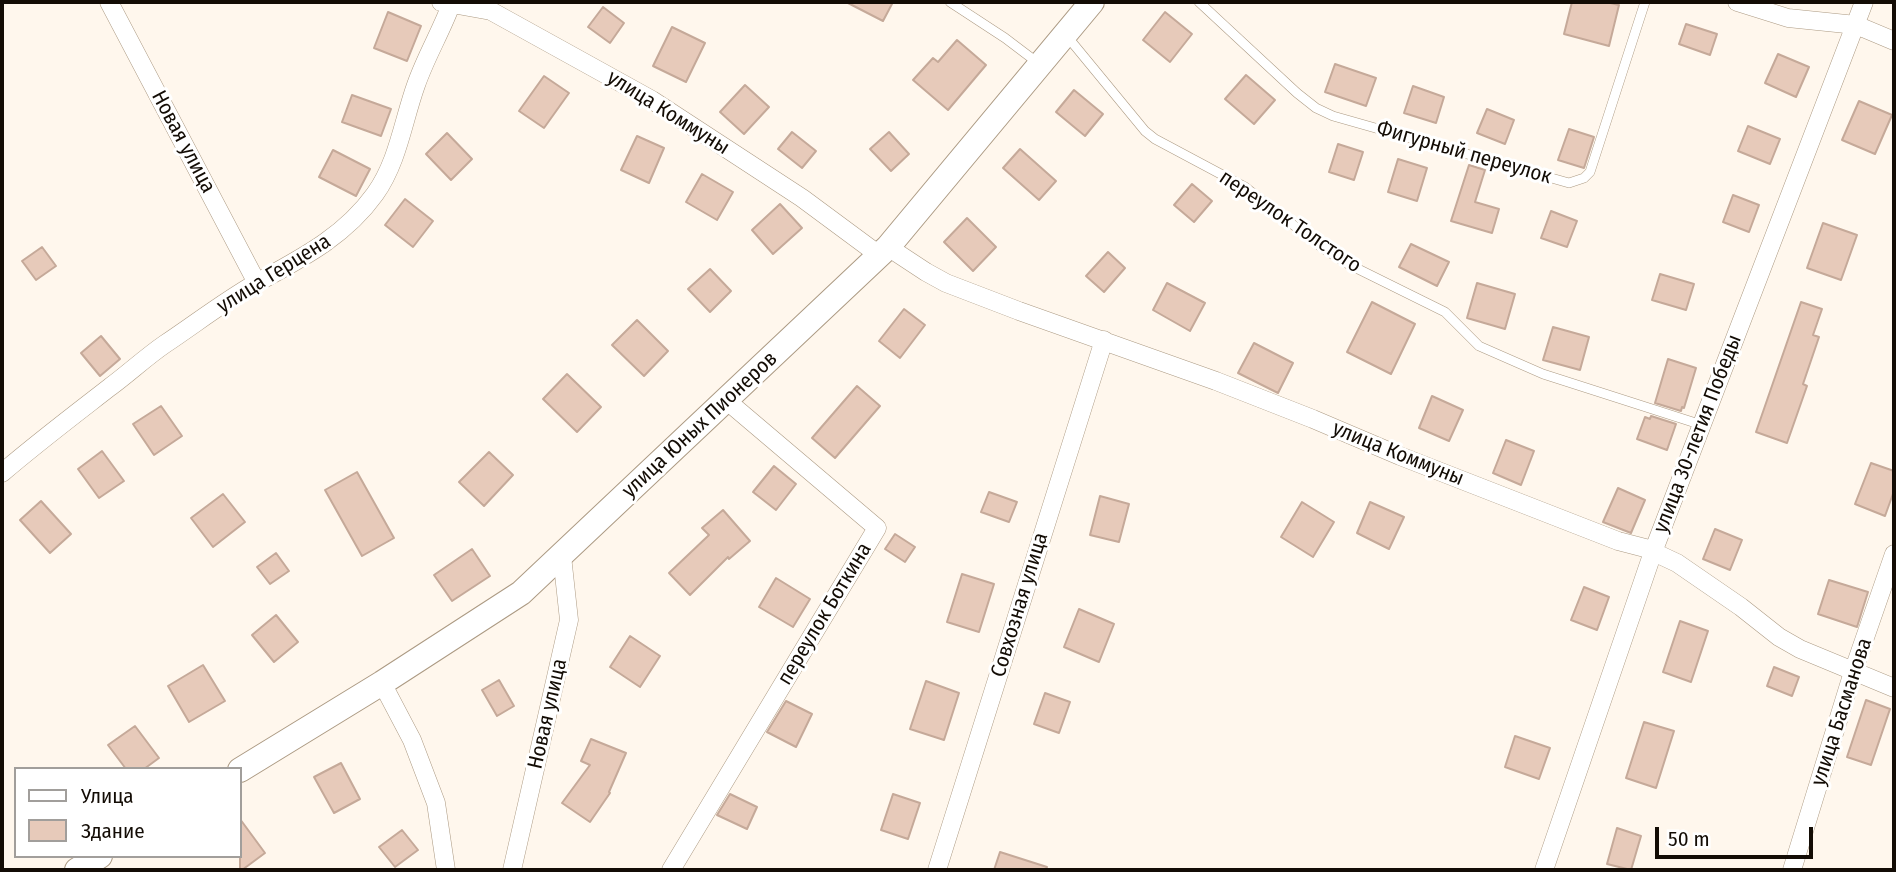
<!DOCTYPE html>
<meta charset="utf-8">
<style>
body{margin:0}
#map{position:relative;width:1896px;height:872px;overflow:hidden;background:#fff7ed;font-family:"Fira Sans Condensed",sans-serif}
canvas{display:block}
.frame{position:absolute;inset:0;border:4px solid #130c05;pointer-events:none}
.legend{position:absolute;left:14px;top:767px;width:228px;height:91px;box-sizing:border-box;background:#fff;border:2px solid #a19e9b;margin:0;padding:9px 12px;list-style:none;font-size:21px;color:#130c05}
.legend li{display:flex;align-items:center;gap:14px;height:35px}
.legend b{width:35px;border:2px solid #a19e9b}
.scale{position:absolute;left:1655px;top:827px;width:158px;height:32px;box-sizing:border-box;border:4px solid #130c05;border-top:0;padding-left:9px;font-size:21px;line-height:24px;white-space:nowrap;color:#130c05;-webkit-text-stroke:5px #fff;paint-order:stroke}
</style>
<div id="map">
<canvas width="1896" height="872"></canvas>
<div class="frame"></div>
<ul class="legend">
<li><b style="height:9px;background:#fff"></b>Улица</li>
<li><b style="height:19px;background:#e7caba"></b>Здание</li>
</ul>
<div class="scale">50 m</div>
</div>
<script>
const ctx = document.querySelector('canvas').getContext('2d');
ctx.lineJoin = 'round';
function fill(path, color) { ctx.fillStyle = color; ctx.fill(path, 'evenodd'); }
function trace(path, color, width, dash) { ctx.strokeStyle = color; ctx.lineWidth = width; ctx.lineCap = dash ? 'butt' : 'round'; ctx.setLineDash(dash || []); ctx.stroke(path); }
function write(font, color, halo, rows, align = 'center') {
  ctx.font = font + ' "Fira Sans Condensed",sans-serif'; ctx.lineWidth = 6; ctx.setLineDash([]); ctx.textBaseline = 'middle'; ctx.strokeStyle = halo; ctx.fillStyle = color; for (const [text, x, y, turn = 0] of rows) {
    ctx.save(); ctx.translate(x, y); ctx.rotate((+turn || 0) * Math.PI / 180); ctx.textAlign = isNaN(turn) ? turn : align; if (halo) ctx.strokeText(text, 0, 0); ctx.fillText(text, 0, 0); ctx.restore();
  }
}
const building = new Path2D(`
 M846,2H893L883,21Z
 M1572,2H1606L1619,5L1609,46L1564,34Z
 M603,7L624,23L610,43L588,27Z
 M388,12L421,26L407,61L374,48Z
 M1165,12L1192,34L1170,62L1143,40Z
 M1686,24L1717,34L1710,55L1679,44Z
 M672,27L705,43L686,82L653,66Z
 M957,40L986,65L948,110L913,80L933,58L938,62Z
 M1778,54L1809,67L1796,97L1765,83Z
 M1335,64L1376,78L1366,106L1325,92Z
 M1246,75L1275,100L1254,124L1225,99Z
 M544,76L569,93L544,128L519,111Z
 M745,85L769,107L744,134L720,112Z
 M1413,86L1444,97L1436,123L1404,113Z
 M1074,90L1103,114L1085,136L1056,112Z
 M352,95L391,109L381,136L342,122Z
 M1859,101L1892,115L1875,154L1842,140Z
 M1487,109L1514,120L1505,144L1477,133Z
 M1748,126L1780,139L1770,164L1738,151Z
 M1569,129L1594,137L1584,168L1558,160Z
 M792,132L816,151L802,168L778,149Z
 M889,132L909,154L891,171L870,149Z
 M447,133L472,159L451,180L426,154Z
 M637,136L664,148L649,183L621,170Z
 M1338,144L1363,152L1354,180L1329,172Z
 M1020,149L1056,181L1039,200L1003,168Z
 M333,150L370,169L356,196L319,177Z
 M1398,159L1427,168L1417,201L1388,192Z
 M1469,165L1485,170L1475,202L1499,209L1492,233L1451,221Z
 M702,174L733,192L717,220L686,202Z
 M1192,184L1212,201L1194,222L1174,205Z
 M1733,195L1759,205L1749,232L1723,222Z
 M405,199L433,221L413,247L385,225Z
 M780,204L802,228L773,254L752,230Z
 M1551,211L1577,221L1567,247L1541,238Z
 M967,218L996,247L973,271L944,242Z
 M1823,223L1857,235L1841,280L1807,268Z
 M1411,244L1449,262L1437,286L1399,267Z
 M42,247L56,266L36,280L22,261Z
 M1108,252L1125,268L1104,292L1086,276Z
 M710,269L731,291L710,312L688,289Z
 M1660,274L1694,284L1686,310L1652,300Z
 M1167,283L1205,303L1190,331L1153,310Z
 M1477,283L1515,294L1505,329L1467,318Z
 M1372,302L1415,324L1391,374L1347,352Z
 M1801,302L1822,309L1813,335L1819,337L1803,384L1807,386L1787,443L1756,432Z
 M904,309L925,325L900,358L879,341Z
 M637,320L668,351L644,376L612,345Z
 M1553,327L1589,337L1580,370L1543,360Z
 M101,336L120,359L100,376L81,353Z
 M1254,343L1293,363L1278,393L1238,373Z
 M1668,359L1696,368L1684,408L1682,407L1681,411L1655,403Z
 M567,374L601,407L577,432L543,399Z
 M857,386L880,406L835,458L812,438Z
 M1432,396L1463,410L1449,441L1419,428Z
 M161,406L182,436L154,455L133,424Z
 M1651,416L1676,424L1667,450L1637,439L1645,417L1650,419Z
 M1506,440L1534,451L1521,485L1493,473Z
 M102,451L124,481L99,498L78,469Z
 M489,452L513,475L484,506L459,482Z
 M1871,463L1894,471V491L1885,516L1855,504Z
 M774,466L796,484L776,510L753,492Z
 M357,472L394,538L362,556L325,490Z
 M1618,488L1645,500L1631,533L1603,522Z
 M989,492L1017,502L1009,522L981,512Z
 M223,494L245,522L213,547L191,518Z
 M1100,496L1129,504L1119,542L1090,535Z
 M41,501L71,534L50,553L20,520Z
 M1302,502L1334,522L1313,557L1281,537Z
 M1370,502L1404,517L1389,549L1357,533Z
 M723,510L750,541L729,559L728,557L690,595L669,573L709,535L702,528Z
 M1715,529L1742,540L1730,570L1703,559Z
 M895,534L915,547L905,562L885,549Z
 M472,549L490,576L452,601L434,575Z
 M276,553L289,571L270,584L257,567Z
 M962,574L994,584L979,632L947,622Z
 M776,578L810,599L793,627L759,607Z
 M1829,580L1868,592L1857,627L1818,614Z
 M1584,587L1609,597L1597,630L1571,620Z
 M1079,609L1114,624L1099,662L1064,647Z
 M276,615L298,642L274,662L252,635Z
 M1680,621L1708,631L1691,682L1663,672Z
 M630,636L660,656L640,687L610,667Z
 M203,665L225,701L189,722L168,686Z
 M1774,667L1799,677L1792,696L1767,686Z
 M499,680L514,706L497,716L482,690Z
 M926,681L959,693L944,740L910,729Z
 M1045,693L1070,702L1059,733L1034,724Z
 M1866,700L1890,709L1871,765L1847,757Z
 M786,701L812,714L796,747L767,732Z
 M1644,722L1674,731L1656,788L1626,778Z
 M135,726L159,758L144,769H126L108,745Z
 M1515,736L1550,748L1539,779L1505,767Z
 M591,739L626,753L609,792L610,793L590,822L562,803L590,765L581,761Z
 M341,763L360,799L334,813L314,777Z
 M730,794L757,807L747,829L717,815Z
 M893,794L920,803L908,839L881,830Z
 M240,819L265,853L242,870H240Z
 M1617,828L1641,836L1631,870L1607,864Z
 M402,830L418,850L395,867L379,847Z
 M1000,852L1047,867L1046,870H994Z`);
const service = new Path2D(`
 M950,2L1005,38L1038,63
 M1199,2L1297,93L1316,108L1333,116L1569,183L1584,178L1590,172L1645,2
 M1066,35L1145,131L1155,139L1245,187L1324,249L1348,264L1445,312L1479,346L1543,374L1702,425`);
const minor = new Path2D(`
 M109,2L257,283
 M441,2L491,11L652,100L802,198L879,255
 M1737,2L1788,18L1856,25L1894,41
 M888,247L926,272L946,283L1019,311L1216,381L1313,419L1400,456L1618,541L1645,548L1677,563L1741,607L1779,637L1800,649L1894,688
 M2,473C37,443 74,415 110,387C129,373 146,357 165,344C195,324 226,300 258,282C302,258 345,236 375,194C398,162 403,121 416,85C426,56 442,30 452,2
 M382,683L412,740L436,803L446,870
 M512,870L569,620L562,556
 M671,870L877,528L726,400
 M937,870L1104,340
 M1544,870L1653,552L1864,2
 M1792,870L1853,672L1894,554`);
const secondary = new Path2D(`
 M240,770L382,683L521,593L888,247L1092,2
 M77,870L100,856`);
const streetNames = [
 ["улица Коммуны",668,113,32],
 ["Новая улица",183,142,62],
 ["Фигурный переулок",1464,153,16],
 ["переулок Толстого",1290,222,34],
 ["улица Герцена",274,274,-32],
 ["улица Юных Пионеров",700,425,-43],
 ["улица 30-летия Победы",1698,434,-69],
 ["улица Коммуны",1398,454,22],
 ["Совхозная улица",1020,605,-73],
 ["переулок Боткина",825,614,-59],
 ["улица Басманова",1842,712,-72],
 ["Новая улица",548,714,-77]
];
fill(building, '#e7caba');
trace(building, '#c5a999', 2);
trace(service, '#ac9a83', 10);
trace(minor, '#ac9a83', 19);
trace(secondary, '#ac9a83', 26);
trace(service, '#fff', 9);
trace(minor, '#fff', 18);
trace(secondary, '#fff', 24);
write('21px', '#130c05', '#fff', streetNames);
</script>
